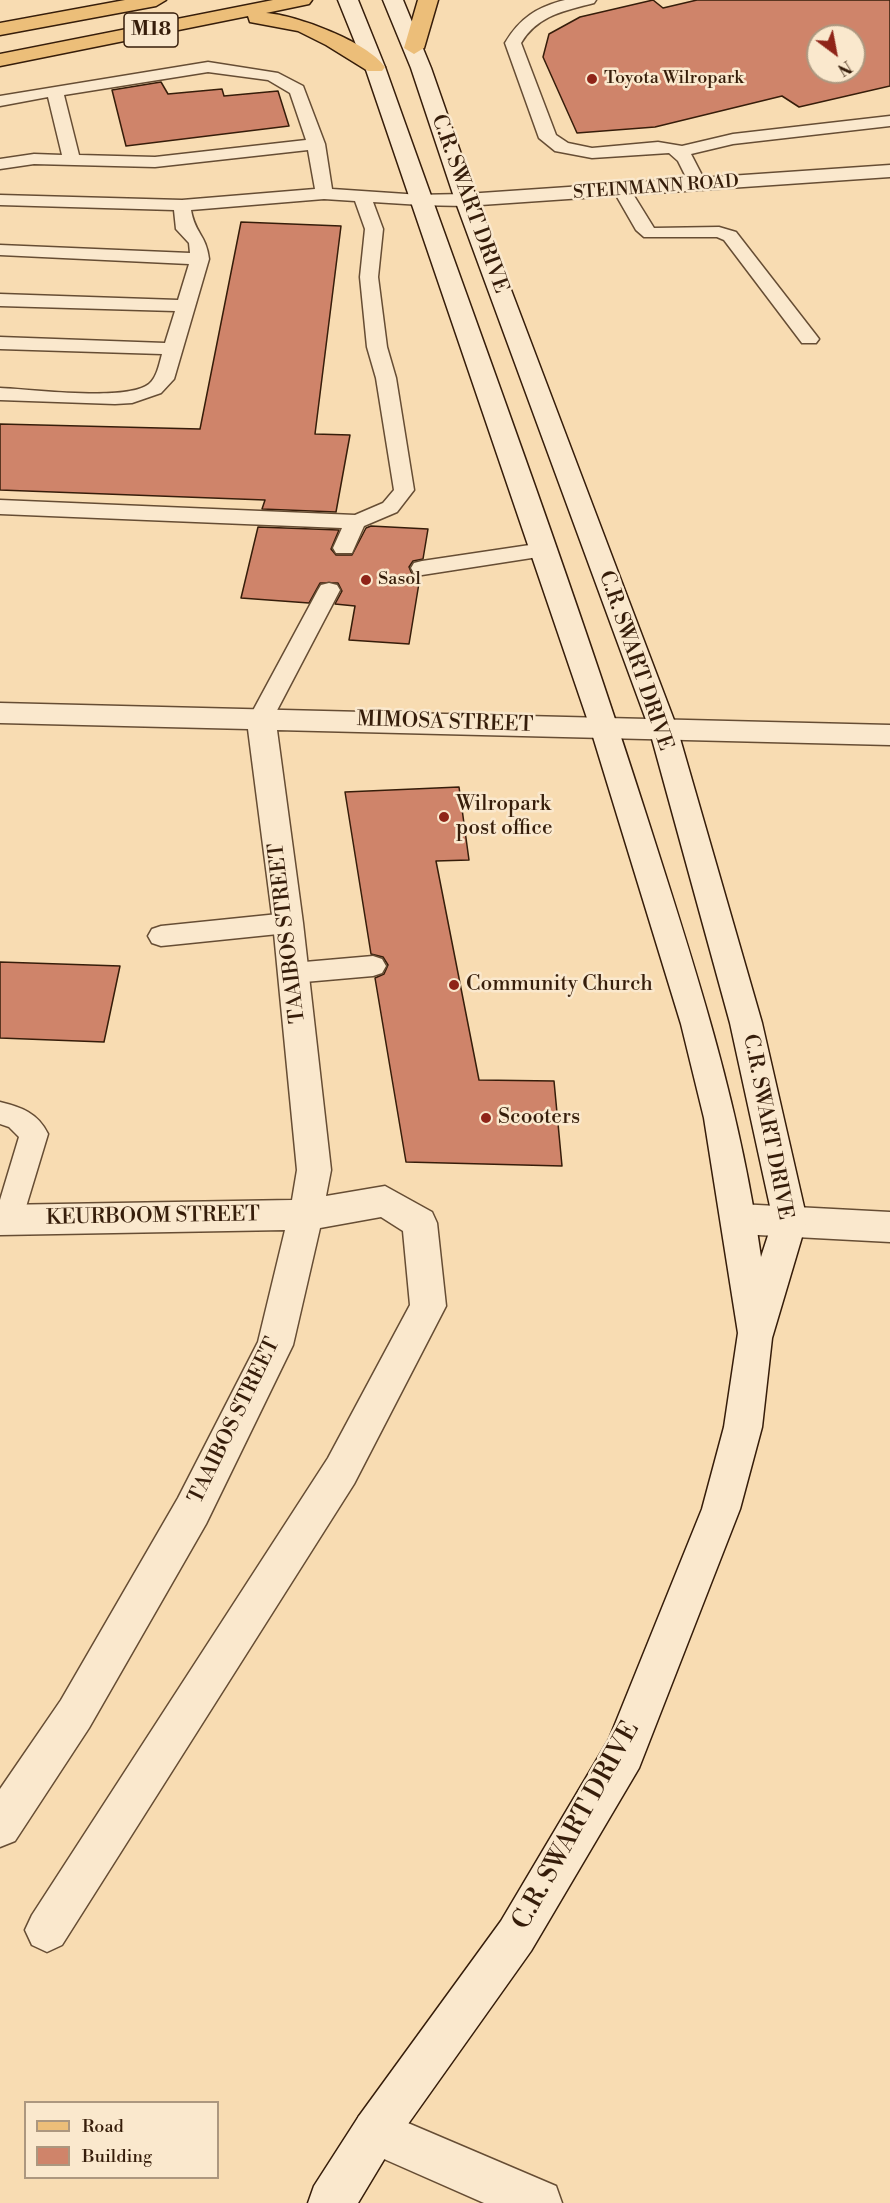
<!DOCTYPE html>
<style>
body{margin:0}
#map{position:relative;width:890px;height:2203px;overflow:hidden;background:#f8dcb2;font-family:"Libre Bodoni",serif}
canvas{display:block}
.legend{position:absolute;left:24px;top:2101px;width:195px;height:78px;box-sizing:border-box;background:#fae8cd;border:2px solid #ac977f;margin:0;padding:8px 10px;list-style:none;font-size:18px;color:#361d0a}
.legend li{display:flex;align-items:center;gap:12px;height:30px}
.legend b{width:30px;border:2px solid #ac977f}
.north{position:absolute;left:806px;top:24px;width:60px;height:60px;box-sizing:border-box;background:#fae8cd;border:2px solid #ac977f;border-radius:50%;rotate:148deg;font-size:16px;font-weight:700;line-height:24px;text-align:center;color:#361d0a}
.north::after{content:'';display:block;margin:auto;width:21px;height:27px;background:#8f2418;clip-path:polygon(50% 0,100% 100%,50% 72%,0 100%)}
</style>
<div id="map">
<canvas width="890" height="2203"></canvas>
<ul class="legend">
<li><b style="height:8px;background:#ecbe79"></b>Road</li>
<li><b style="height:16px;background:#cf846a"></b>Building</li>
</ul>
<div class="north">N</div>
</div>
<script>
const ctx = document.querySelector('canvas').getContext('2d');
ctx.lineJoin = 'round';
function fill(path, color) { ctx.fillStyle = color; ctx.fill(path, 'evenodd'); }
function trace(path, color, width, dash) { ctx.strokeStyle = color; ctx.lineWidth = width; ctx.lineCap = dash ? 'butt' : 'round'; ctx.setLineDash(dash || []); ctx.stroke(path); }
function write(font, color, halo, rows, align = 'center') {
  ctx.font = font + ' "Libre Bodoni",serif'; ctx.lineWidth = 5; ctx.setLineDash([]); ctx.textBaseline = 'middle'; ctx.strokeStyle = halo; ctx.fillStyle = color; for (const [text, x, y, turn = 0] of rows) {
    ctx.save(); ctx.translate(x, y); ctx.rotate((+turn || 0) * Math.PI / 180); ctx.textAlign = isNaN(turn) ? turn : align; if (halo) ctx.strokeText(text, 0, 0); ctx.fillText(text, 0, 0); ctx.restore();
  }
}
const building = new Path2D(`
 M653,0L663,8L697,0H890V86L799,107L782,96L655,127L577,133L543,57L549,34L580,17ZM818,36H854V72H818Z
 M161,82L168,94L222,89L224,96L278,91L289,126L126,146L112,90Z
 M241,222L341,226L315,434L350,435L336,512L262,509L265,500L0,490V424L200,429Z
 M371,526L428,529L423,559L413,561L409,567L412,574L420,577L409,644L349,640L355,606L335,604L342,591L338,583H320L309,603L241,598L258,527L339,530L331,549L336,555H352L366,528Z
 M459,787L469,860L436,861L479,1080L554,1081L562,1166L406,1162L375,978L384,974L388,965L383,957L371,954L345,792Z
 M0,962L120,966L104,1042L0,1038Z`);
const service = new Path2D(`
 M565,0H596L594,3C564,11 538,15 521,43L556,135L568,143L592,148L658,142L682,146L733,134L890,116V126L733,144L691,154L707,185L698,190L692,189L678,161L669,153L592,158L555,151L539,138L505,43C520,18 537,7 565,0Z
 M208,62L278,73L303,86L325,144L332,189L421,195L430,200L421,205L373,202L383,229L378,277L387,347L396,378L414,490L397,512L364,526L352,553H336L333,548L342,528L0,514V500L355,515L383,503L394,490L376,378L367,347L360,277L365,229L355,201L324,199L191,210C195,234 206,234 209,259L174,379L161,393L132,403L115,404L0,400V388C31,389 126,402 149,384C157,377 159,365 162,354L0,349V337L165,343L175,311L0,306V294L178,300L189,264L0,255V245L190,253L189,243L176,229L174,210L0,205V195L182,200L315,189L308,150L155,167L34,164L0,169V159L34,154L62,155L48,97L0,106V96ZM208,72L268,80L290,93L306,140L155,157L79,155L64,95Z
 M622,185L628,186L654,228L719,227L736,232L816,335L819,339L816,343H802L724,240L717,237H644L636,230L613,190Z
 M543,543L551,545L554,550L551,555L422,575L414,573L411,568L414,563L422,561Z
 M329,583L337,585L340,590L273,718L269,724L261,726L253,724L249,718L318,590L321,585Z
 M288,913L297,916L301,923L297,930L288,933L161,946L152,943L148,936L152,929L161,926Z
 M373,956L382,959L386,966L382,973L373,976L293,983L284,980L280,973L284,966L293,963Z
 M0,1102C21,1107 38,1113 48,1134L22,1220L18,1229L8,1232L0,1229V1200L19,1137L9,1127L0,1124Z`);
const minor = new Path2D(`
 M890,165V177L466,206L413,205L410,200L413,195L466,194Z
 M0,703L890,725V745L277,730L303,923L331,1170L326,1196L385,1186L432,1212L437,1223L446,1306L354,1484L62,1945L47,1952L32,1945L25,1930L32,1915L328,1458L410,1305L403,1231L381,1217L320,1228L293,1345L206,1524L89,1728L15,1841L0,1847V1789L61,1700L178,1498L258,1342L285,1230L0,1235V1205L292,1200L297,1170L273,923L248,729L0,723Z
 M739,1204L890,1212V1242L739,1234L727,1230L722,1219L727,1208Z
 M375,2109L556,2186L562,2203H484L359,2148L352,2132L359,2116Z`);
const secondary = new Path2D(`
 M338,0H358L385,67C473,315 566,563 646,814C693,961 740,1103 761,1257L773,1220L730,1023L649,728L455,200L411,68L383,0H403L431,68L477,200L677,728L762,1023L807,1220L772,1338L762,1427L740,1509L639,1768L531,1951L391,2148L358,2203H308L314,2186L359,2116L501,1921L609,1739L702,1509L724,1427L738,1333L704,1118L681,1024L590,727L365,67Z`);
const primary = new Path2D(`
 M125,0H166L156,6L0,35V23Z
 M273,0H312L309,4L266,13C296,15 368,42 385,67L382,71H368L326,45L298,31L250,22L248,16L0,66V54Z
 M418,0H438L424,48L414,54L404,48Z`);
const markers = [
 [592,79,6,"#8f2418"],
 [366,580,6,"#8f2418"],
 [444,817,6,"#8f2418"],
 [454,985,6,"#8f2418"],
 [486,1118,6,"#8f2418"]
];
const farPoinames = [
 ["Toyota Wilropark",604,79],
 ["Sasol",378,580]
];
const farStreetnames = [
 ["STEINMANN ROAD",656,188,-4]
];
const shields = [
 [151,30,54]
];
const shieldNames = [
 ["M18",151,30]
];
const streetNames = [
 ["C.R. SWART DRIVE",469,204,70],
 ["C.R. SWART DRIVE",635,661,71],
 ["MIMOSA STREET",445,723,2],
 ["TAAIBOS STREET",288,933,-97],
 ["C.R. SWART DRIVE",767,1127,79],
 ["KEURBOOM STREET",153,1217,-1],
 ["TAAIBOS STREET",235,1421,-64]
];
const poiNames = [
 ["Wilropark",456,805],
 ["post office",456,829],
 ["Community Church",466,985],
 ["Scooters",498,1118]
];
const nearStreetnames = [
 ["C.R. SWART DRIVE",577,1826,-61]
];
fill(building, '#cf846a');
trace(building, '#361d0a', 1.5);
trace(service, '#664d34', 3);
trace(minor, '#664d34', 3);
trace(secondary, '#361d0a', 3);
trace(primary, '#361d0a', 3);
fill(service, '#fae8cd');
fill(minor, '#fae8cd');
fill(secondary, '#fae8cd');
fill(primary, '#ecbe79');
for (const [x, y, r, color] of markers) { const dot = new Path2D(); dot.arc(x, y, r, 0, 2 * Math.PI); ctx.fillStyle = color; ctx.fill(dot); trace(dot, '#fae8cd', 2); }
write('18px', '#361d0a', '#fae8cd', farPoinames, 'left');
write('18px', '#361d0a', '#fae8cd', farStreetnames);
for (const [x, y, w] of shields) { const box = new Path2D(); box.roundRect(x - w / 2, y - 17, w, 34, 4.5); ctx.fillStyle = '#fae8cd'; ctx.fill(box); trace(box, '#361d0a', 1.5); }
write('bold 20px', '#361d0a', null, shieldNames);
write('21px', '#361d0a', '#fae8cd', streetNames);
write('21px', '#361d0a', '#fae8cd', poiNames, 'left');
write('26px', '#361d0a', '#fae8cd', nearStreetnames);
</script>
